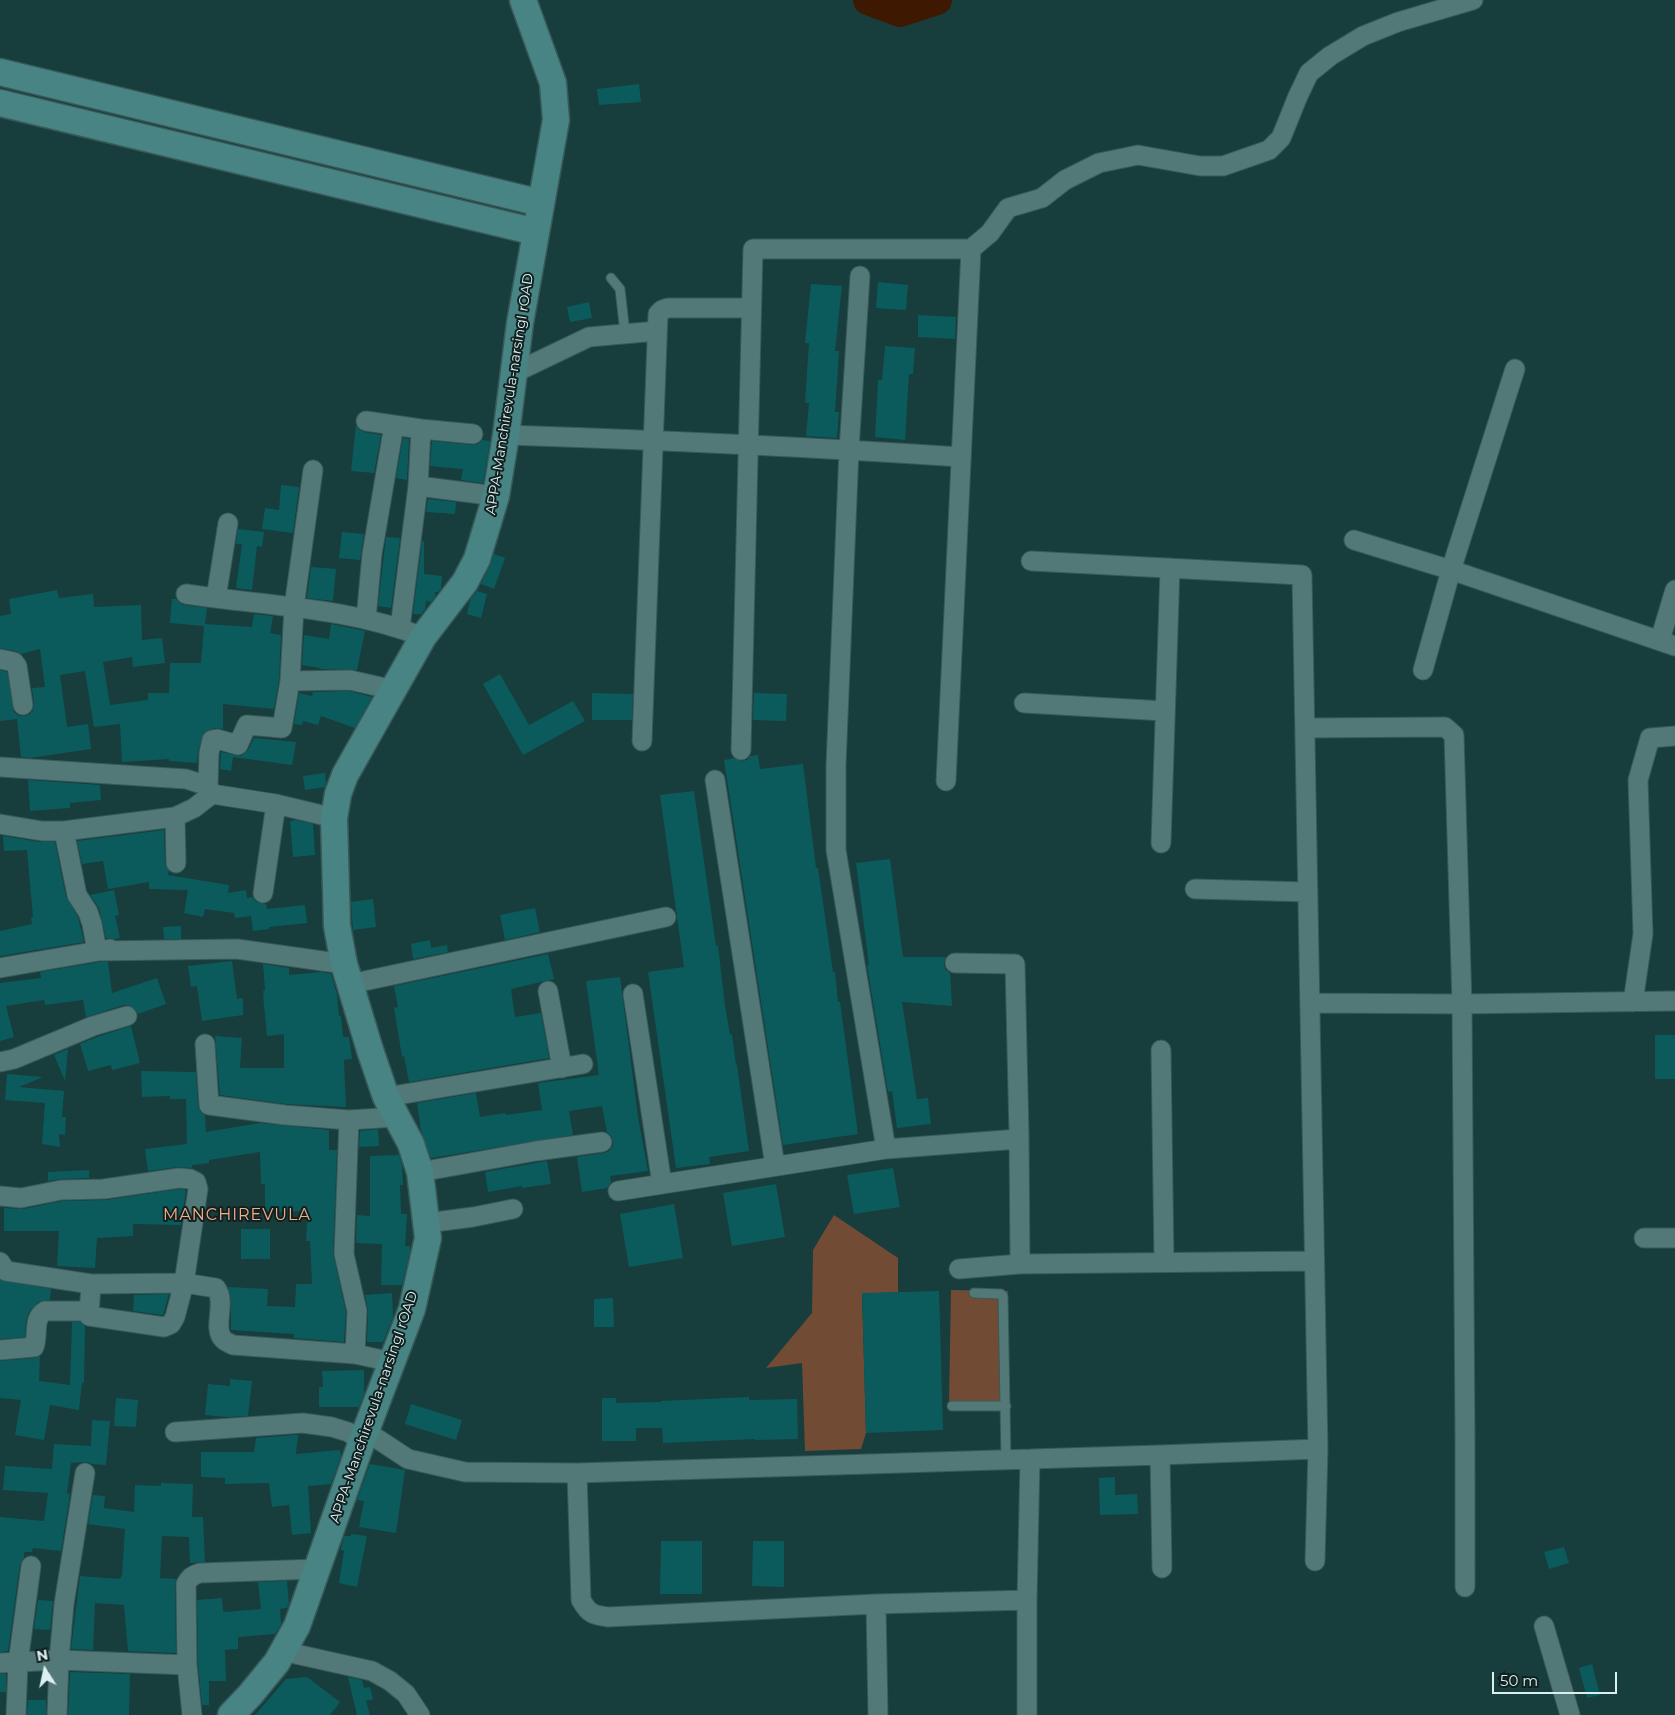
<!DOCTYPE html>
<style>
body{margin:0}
#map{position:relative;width:1675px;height:1715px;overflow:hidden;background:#173d3d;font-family:Montserrat,sans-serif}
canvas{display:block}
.north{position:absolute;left:20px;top:1645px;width:50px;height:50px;-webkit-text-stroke:4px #112121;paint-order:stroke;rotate:350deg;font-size:14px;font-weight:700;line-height:20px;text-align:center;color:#dbefef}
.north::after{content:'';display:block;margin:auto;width:18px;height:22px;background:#dbefef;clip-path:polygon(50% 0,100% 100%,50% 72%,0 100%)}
.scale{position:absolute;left:1492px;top:1672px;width:125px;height:22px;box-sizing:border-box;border:2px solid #dbefef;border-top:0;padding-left:6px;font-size:15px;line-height:18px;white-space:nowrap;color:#dbefef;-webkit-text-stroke:4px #112121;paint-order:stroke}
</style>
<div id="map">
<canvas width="1675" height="1715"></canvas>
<div class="north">N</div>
<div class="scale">50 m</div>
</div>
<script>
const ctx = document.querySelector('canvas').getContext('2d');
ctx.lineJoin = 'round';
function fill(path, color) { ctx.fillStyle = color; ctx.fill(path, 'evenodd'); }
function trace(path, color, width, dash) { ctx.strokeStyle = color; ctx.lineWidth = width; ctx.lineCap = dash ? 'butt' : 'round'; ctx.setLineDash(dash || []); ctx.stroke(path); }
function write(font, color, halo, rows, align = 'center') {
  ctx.font = font + ' Montserrat,sans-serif'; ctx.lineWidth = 4; ctx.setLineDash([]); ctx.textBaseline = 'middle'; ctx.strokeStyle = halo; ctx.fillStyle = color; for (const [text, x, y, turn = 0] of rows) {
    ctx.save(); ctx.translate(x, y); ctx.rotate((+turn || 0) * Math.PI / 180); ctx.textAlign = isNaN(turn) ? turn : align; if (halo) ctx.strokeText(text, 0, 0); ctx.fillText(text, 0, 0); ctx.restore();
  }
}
const green = new Path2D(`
 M834,1215L898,1258V1292L862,1294L866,1433L861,1449L805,1451L802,1363L766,1368L812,1313L813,1250Z
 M951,1290L1008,1291L1006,1404L949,1403Z`);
const river = new Path2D(`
 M868,0L900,12L937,0`);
const building = new Path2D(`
 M639,84L641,102L599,105L597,89Z
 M878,282L908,285L906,310L876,308Z
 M811,284L842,286L835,351H839L835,412H839L837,438L806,436L809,403H805L809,343H805Z
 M589,302L592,318L570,322L567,307Z
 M918,315L956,317L955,339L918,337Z
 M885,346L915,348L913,374H909L905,440L875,437L878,380H882Z
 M356,425L359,429L364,432L381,435L374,473L351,471Z
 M403,438L409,439L407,480L396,478Z
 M482,440L490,441L483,483L461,480L463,469L430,466L432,441L472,445L478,444Z
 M281,485L299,487L293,533L262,529L265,508L279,510Z
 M428,499L456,502L455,514L426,512Z
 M238,529L264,532L262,547L257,546L252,590L236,588L242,544H236Z
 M342,532L364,534L360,560L339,558Z
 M386,537L400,538L391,608L378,606Z
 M422,541H424V574L442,576L441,589L438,592H435V597L431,602L426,601L425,609L421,614H413Z
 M494,554L505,558L494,589L481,584L490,566Z
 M311,567L336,569L333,601L307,598Z
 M57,590L59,598L93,594L94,607L141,605L142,640L162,638L165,663L133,667L132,657L103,662L110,705L148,700V693H169L170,663H201L204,626L170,623L172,599H176L180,603L184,605L207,608L205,624L252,627L254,614L273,616L270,633L281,635L279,680L274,709L223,704V729L215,728L204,732L198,751L197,763L169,761V759L122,762L120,724L94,727L85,671L60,675L67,727L88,724L91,749L30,758L21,757L17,719L0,721V670L7,672L14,712L19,716H25L30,714L33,710L34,704L32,688L45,687L40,649L21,654L16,651L0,648V616L11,614L9,599Z
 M477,591L487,594L481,618L467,614L470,600Z
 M331,624L365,631L357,670L319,669L320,668L302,665L304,635L329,639Z
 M500,674L529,725L573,701L585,721L523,755L483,684Z
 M349,691L372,697L355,728L321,716L318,725L303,721L302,725L294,724L299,693L312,696L313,692Z
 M592,693L633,694L632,720H592Z
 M754,693L787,694L786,721L753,720Z
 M254,738L296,742L292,765L233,757L231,771L220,769L221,752L241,756L248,750Z
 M758,755L760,769L803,764L816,868H818L833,972H835L838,1002H840L858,1134L783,1145L724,760L734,758L741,761L747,760L750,756Z
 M325,773L326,782L325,787L305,790L303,776Z
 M28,780L100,785L101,800L70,803V808L30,811Z
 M694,791L716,946L718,945L725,1006L730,1035L732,1034L736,1065H737L749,1151L709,1157L710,1164L676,1168L648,972L684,967L660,795Z
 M296,820L313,824L315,855L293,857L290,821Z
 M164,830L165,863L169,871L168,875L229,885L228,893L246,890L247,898L253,897L256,902L266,904L267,909L305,905L307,923L269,927V929L253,931L251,916L235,918L234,913L205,909L203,917L184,913L188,890L149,889V882L108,889L103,861L82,864L77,841Z
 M3,836L40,842H55L66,897L78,917L84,942L0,956V931L32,924L31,918L33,917L27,850L4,851Z
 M890,859L903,957H946L944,963L945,969L950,973L952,1006L902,1002L917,1099L928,1098L931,1124L897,1128L892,1091L888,1092L867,965H869L856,863Z
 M114,890L119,915L115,916L120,938L115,939L106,938L99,908L90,895Z
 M373,899L376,927L353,930L351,902Z
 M535,908L540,932L505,940L500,915Z
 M181,926V939H164L163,927Z
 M430,940L431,948L447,945L448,952L413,959L411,944Z
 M548,954L554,979L511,989L515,1017L541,1013L549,1058L409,1082L404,1056L402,1057L394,1008L398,1007L394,986Z
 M232,961L237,999L243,998V1015L202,1021L197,986L191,987L188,966Z
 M100,962H108L112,993L157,978L166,1004L138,1014L134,1008L129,1005H124L86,1017L83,1000L45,1005L44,1000L6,1006L14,1037L0,1041V983L41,978L40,972Z
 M263,964L289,968V975L321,972L331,974L337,994L339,1016H341L343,1037H349L352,1059L344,1060L346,1107L286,1104L220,1095L215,1036L242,1038L240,1068H284V1034L267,1036L263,995H264L263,991L265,990Z
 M620,977L638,1117L648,1171L610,1176L611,1183L607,1188L582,1192L577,1157L604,1153L609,1151L613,1146V1141L611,1136L607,1132L602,1106L569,1111L573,1135L431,1158L421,1131L417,1103L476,1093L480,1117L505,1113L506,1115L542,1110L538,1083L599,1075L586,981Z
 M131,1026L140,1063L112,1070L111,1065L88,1071L80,1044L97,1037Z
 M1655,1035H1675V1079H1655Z
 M68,1049L65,1081L54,1055Z
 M141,1071L196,1072L198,1106L200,1111L205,1115L206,1132L260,1123L329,1130V1150H337L333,1254L346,1312L344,1342L294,1338V1334L231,1330V1301L228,1287L268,1289L267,1306L295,1307L296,1284H312L310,1241H306L308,1211L265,1212V1184H261L260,1152L209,1160V1163L192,1165V1168L178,1167L148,1171L145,1149L187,1144L186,1099H170V1096L142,1097Z
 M7,1074L43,1077L19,1087L64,1091L62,1117H66L65,1135L59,1134L60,1147L42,1144L45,1103L5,1100Z
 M378,1129L379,1146L359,1147L360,1131Z
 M399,1155L402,1165L403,1185H400L401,1214H407L405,1246H410V1252L402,1285H381L382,1244L356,1243L357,1215L370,1216V1156Z
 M547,1161L551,1184L522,1188V1186L488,1192L485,1172Z
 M893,1168L900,1207L854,1214L847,1175Z
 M89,1170V1178L61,1179L48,1181V1172Z
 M776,1184L785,1237L732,1246L723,1193Z
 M179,1189L186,1190L181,1225L133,1224V1236L97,1238L95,1268L57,1266L59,1231H4V1208L23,1209L62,1201L106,1200Z
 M674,1204L683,1258L629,1267L620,1214Z
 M241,1229H270V1259H241Z
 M0,1280L51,1289L50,1300L38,1302L29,1312L26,1321L25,1337L0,1339Z
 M939,1291L943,1430L866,1433L862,1293Z
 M392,1293L393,1317L383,1342H367L368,1311L365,1295Z
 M169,1294L163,1315L133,1311L134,1295Z
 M613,1298L614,1327H594V1299Z
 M72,1322H80L85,1326L84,1383H82L79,1410L50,1405L44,1440L15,1435L21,1400L0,1398V1361L35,1358L40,1356L39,1381L70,1385Z
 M364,1370V1394L359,1407H319V1387H323L322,1371Z
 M230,1379L252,1381L248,1416L227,1417L205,1415L208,1384L230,1386Z
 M749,1397V1400L797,1399L798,1439L755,1440V1439L663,1443L662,1428H636V1441H602V1398H616V1403L661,1402V1401Z
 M116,1398L138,1400L136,1427L114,1426Z
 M411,1404L462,1420L456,1440L405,1424Z
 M92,1420L110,1421L106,1465L92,1464L86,1462L71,1463L67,1493L70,1494L61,1551L33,1548L32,1552H24V1558L20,1564L8,1651L0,1652V1517L44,1521L48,1493L3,1490L5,1466L52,1469L54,1444L91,1446Z
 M295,1435H298L296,1454L340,1450L341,1456L331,1484L308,1486L311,1533L292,1535L289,1505L272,1507L269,1483L225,1484V1478L201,1477V1452H254L256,1438Z
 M370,1464L405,1470L396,1533L359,1527L364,1501L357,1500Z
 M1115,1477V1495L1137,1494L1138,1514L1100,1515L1099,1478Z
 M161,1483L193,1484L192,1517H203L205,1562L190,1563L189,1537L162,1536L160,1578L176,1579L175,1584L176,1653L128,1651L124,1605L95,1603L93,1650L71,1649L80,1576L120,1579L122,1575L125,1529L88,1524L93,1495L105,1496L104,1508L134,1512L135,1485L161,1486Z
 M351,1534L367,1536L357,1587L339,1583L344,1551L341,1550L342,1544L344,1536H351Z
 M661,1541H702V1594H660Z
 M753,1541H784V1587L752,1586Z
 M1564,1547L1569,1563L1549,1569L1544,1552Z
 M287,1581L289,1604L287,1608L280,1609L281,1624L275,1634L238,1637V1649L225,1650L226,1681H209V1705H202L198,1664L197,1600L222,1598L223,1611L225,1612L261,1609L258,1582Z
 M38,1600L53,1601L50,1630L34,1629Z
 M1592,1664L1600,1695L1587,1698L1579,1668Z
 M70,1672L130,1674L129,1715H68Z
 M0,1674H6V1692H0Z
 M307,1677L340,1702L330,1715H255L286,1679Z
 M348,1677L362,1680L364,1688L370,1687L373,1699L366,1701L370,1715H357Z
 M28,1700H46V1715H27Z`);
const lane = new Path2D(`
 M611,278L620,289L625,333
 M974,1293L1001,1294L1003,1296L1006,1459
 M952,1406H1006`);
const street = new Path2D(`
 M971,249L990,233L1008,208L1042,198L1065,180L1099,163L1138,155L1200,166H1223L1269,150L1281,138L1298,96L1309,73L1330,56L1363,36L1398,22L1473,0
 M860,276L849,450L836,765V850L886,1149
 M514,373L589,337L657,331
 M366,421L421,429L473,434
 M506,435C658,440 809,447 961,457
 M313,470L294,607L290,681L350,680L394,690
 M418,486L496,496
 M1354,540L1451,570L1675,646
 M1031,561L1302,575L1318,1449L1315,1561
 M186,594C265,606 348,607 423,637
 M216,598L228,523
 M366,619L372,554L394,425
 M400,628L418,486L421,429
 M1660,640L1675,590
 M0,659L14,662L17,666L23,705
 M1423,670L1451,570L1515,369
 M1024,703L1165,711
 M1305,728L1445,727L1454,735L1462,1004L1465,1437V1587
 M642,741L658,314L662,310L668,308H751
 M741,750L753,249H971L946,781
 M0,767L186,779L208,786L212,794L276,804L334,818
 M715,780L775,1166
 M208,786L209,753L212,740L217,739L238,745L247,725L282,728L290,681
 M175,817L176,863
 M0,824L42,831H64L175,817L194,808L212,794
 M64,831L77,895L88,912L92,924L97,951L237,949L344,964
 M1161,843L1170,568
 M1195,889L1308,892
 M263,893L276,804
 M955,963L1015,964L1019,1134L1020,1264
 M0,968L110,949
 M350,984L666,917
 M548,991L562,1068
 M633,994L662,1184
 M1633,1002L1643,934L1638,780L1650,738L1675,736
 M1310,1003L1462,1004L1675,1001
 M205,1044L209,1105L285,1115L349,1120L396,1117
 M1161,1050L1164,1262
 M0,1062L14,1059L93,1026L127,1016
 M386,1097L583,1064
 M349,1120L344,1254L357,1311L355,1354
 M420,1172L536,1151L602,1142
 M618,1191L886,1149L1019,1139
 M0,1196L21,1198L61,1190L104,1189L179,1178L190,1179L196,1182L198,1189L184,1283L175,1317L171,1324L164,1327L89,1316L91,1284
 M427,1223L473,1217L513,1209
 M1644,1238H1675
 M0,1262L6,1271L91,1284L184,1283L216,1288C227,1303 212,1327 223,1339C225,1342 230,1343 233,1345L355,1354L392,1362
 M959,1269L1020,1264L1314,1261
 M0,1350L34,1347C39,1334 32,1319 45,1311H89
 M175,1432L303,1423L332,1427L348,1432L362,1441
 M367,1432L408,1459L465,1472L577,1473L1160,1455L1318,1449
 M1160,1455L1162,1568
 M577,1473L581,1600C589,1614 593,1615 608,1617L876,1604L1027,1600
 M876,1604L878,1715
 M1544,1626L1570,1715
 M282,1651L372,1671L390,1681L406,1694L420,1715
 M0,1663L59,1660L187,1665
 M16,1715L18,1663L31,1566
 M57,1715L59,1660L64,1604L85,1473
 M192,1715L187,1665L186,1584C190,1577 193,1575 200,1573L317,1569
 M1027,1715V1600L1030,1459`);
const secondary = new Path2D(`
 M0,72L541,203
 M0,103L536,232
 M231,1715L250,1695L277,1662L297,1626L362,1441L412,1309L428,1238L420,1172L411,1144L386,1097L370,1050L344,964L337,926L334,818L338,794L345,775L423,637L465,582L477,559L496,496L506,435L520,323L556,120L553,83L523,0`);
const streetNames = [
 ["APPA-Manchirevula-narsingI rOAD",510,394,-81],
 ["APPA-Manchirevula-narsingI rOAD",374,1407,-71]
];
const quarterNames = [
 ["MANCHIREVULA",237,1215]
];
fill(green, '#724b35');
trace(river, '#3f1801', 30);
fill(building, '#0c5b5c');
trace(lane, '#395959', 11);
trace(street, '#395959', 21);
trace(secondary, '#395959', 29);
trace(lane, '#527978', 9);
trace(street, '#527978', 19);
trace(secondary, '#478483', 26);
write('14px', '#dbefef', '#112121', streetNames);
ctx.letterSpacing = '1px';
write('16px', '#f7af88', '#112121', quarterNames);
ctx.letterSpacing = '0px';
</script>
